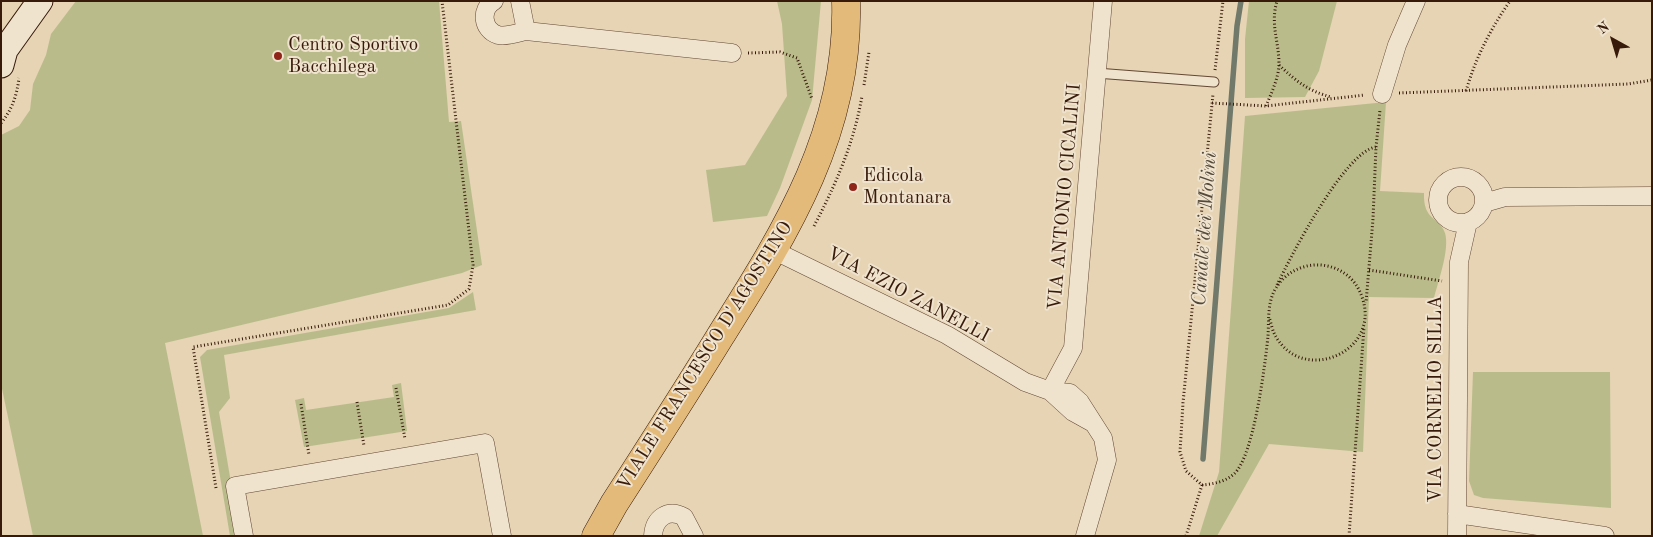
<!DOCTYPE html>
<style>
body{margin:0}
#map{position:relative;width:1653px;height:537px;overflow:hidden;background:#e6d4b4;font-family:"Old Standard TT",serif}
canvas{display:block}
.frame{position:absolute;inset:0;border:2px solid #381a0a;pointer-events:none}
.north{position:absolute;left:1588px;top:15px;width:50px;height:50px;-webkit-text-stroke:4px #efe3ce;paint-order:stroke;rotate:321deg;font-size:14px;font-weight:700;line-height:20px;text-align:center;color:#381a0a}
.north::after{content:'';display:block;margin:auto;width:18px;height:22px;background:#381a0a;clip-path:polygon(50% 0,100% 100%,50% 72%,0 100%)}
</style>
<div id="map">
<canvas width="1653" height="537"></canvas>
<div class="frame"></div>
<div class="north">N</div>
</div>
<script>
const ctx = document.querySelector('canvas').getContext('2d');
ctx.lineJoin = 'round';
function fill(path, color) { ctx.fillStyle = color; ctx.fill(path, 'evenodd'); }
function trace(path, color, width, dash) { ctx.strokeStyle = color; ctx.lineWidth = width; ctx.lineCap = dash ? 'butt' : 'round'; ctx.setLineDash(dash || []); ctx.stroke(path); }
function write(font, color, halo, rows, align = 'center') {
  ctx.font = font + ' "Old Standard TT",serif'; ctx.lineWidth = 4; ctx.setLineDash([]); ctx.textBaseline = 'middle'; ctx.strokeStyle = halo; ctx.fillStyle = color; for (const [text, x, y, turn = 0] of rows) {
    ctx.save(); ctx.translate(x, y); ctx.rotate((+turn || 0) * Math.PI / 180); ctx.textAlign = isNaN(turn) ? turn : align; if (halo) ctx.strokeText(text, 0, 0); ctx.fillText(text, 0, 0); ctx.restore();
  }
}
const green = new Path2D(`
 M76,1H439L449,122L461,121L482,265L462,273L165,343L203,536H33L1,384V135L19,126L30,110L33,84L46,55L51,34Z
 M777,1H821L812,100L780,188L767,216L713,222L706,170L745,165L787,96L782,24Z
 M1249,1H1337L1319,71L1305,97L1245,98V39Z
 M1386,102L1380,191L1424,193C1423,221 1439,216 1445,233C1450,249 1438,282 1434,298L1369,297L1363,452L1269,444L1217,536H1199L1219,472L1245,116Z
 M473,292L476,310L224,355L230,398L219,412L240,536H230L200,357L207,350L449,308Z
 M1473,372H1610L1611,508L1483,498L1474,495L1469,481Z
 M401,383L407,431L304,447L295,400L304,398L306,410L394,397L392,385Z`);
const stream = new Path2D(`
 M1203,459L1237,26L1241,1`);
const path = new Path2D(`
 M748,53L780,52L797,58L812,99
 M1279,65C1296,81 1308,91 1331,97
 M1215,70L1223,1
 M864,85L869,52
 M1466,91C1476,57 1490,30 1510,1
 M1399,93L1628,84L1652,80
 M1212,103L1266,106L1365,95
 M1266,106C1271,94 1279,77 1279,64C1279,41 1270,25 1277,1
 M1,123C12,110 17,95 19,78
 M1376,147L1380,110
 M814,226C836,184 854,143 862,96
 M1369,270L1442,281
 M1277,285C1291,256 1345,151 1376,147L1373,219L1366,303
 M396,388L405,439
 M357,402L364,446
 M301,404L309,455
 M1202,485C1213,484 1225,482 1234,474C1254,456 1265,365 1268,336C1269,321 1267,302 1276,288C1297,254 1349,258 1362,297C1382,352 1302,386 1275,335C1272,330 1271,322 1269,317
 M216,488L193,347L448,305L469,289L473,265L442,1
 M1186,536L1202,485L1186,471L1180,452L1183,403L1213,94
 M1349,536L1364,327`);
const lane = new Path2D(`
 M1096,73L1214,82`);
const street = new Path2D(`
 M494,1C480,9 482,30 498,35C508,37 517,33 526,31L732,53
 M520,1L526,31
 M1382,94L1397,45L1416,1
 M1438 200a23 23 0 1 1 46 0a23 23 0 1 1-46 0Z
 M1484,203L1505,197L1652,196
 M773,250L947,335L1025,382L1050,391L1070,393L1080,402L1103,438L1107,460L1085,536
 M1050,391L1073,348L1103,1
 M1050,391L1073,412L1091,422
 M1457,514L1605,536
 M244,536L235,486L485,443L502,536
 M653,536C654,518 668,508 684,517L694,536
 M1457,536L1459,262L1468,222`);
const secondary = new Path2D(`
 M1,65L5,50L40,1`);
const primary = new Path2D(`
 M596,536L614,504C650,448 686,392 721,335C787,230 850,130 846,1`);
const markers = [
 [278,56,5,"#8f2418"],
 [853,187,5,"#8f2418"]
];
const poiNames = [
 ["Centro Sportivo",288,45],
 ["Bacchilega",288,67],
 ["Edicola",863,176],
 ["Montanara",863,198]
];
const streetNames = [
 ["VIA ANTONIO CICALINI",1065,197,-85],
 ["VIA EZIO ZANELLI",908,295,28],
 ["VIALE FRANCESCO D'AGOSTINO",705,356,-58],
 ["VIA CORNELIO SILLA",1436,399,-90]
];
const waterNames = [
 ["Canale dei Molini",1205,229,-86]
];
fill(green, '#b9bc8a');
trace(stream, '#70796a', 5.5);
trace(lane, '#644834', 11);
trace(street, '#644834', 19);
trace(secondary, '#381a0a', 27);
trace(primary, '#381a0a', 29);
trace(path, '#381a0a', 3, [1, 2.5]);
trace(lane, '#efe3ce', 9);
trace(street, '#efe3ce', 18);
trace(secondary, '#efe3ce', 25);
trace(primary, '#e3ba7a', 28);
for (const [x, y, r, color] of markers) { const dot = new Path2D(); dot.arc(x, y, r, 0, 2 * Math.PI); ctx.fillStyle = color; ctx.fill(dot); trace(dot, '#efe3ce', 2); }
write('19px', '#381a0a', '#efe3ce', poiNames, 'left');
write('19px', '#381a0a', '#efe3ce', streetNames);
write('italic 20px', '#54493a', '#efe3ce', waterNames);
</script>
